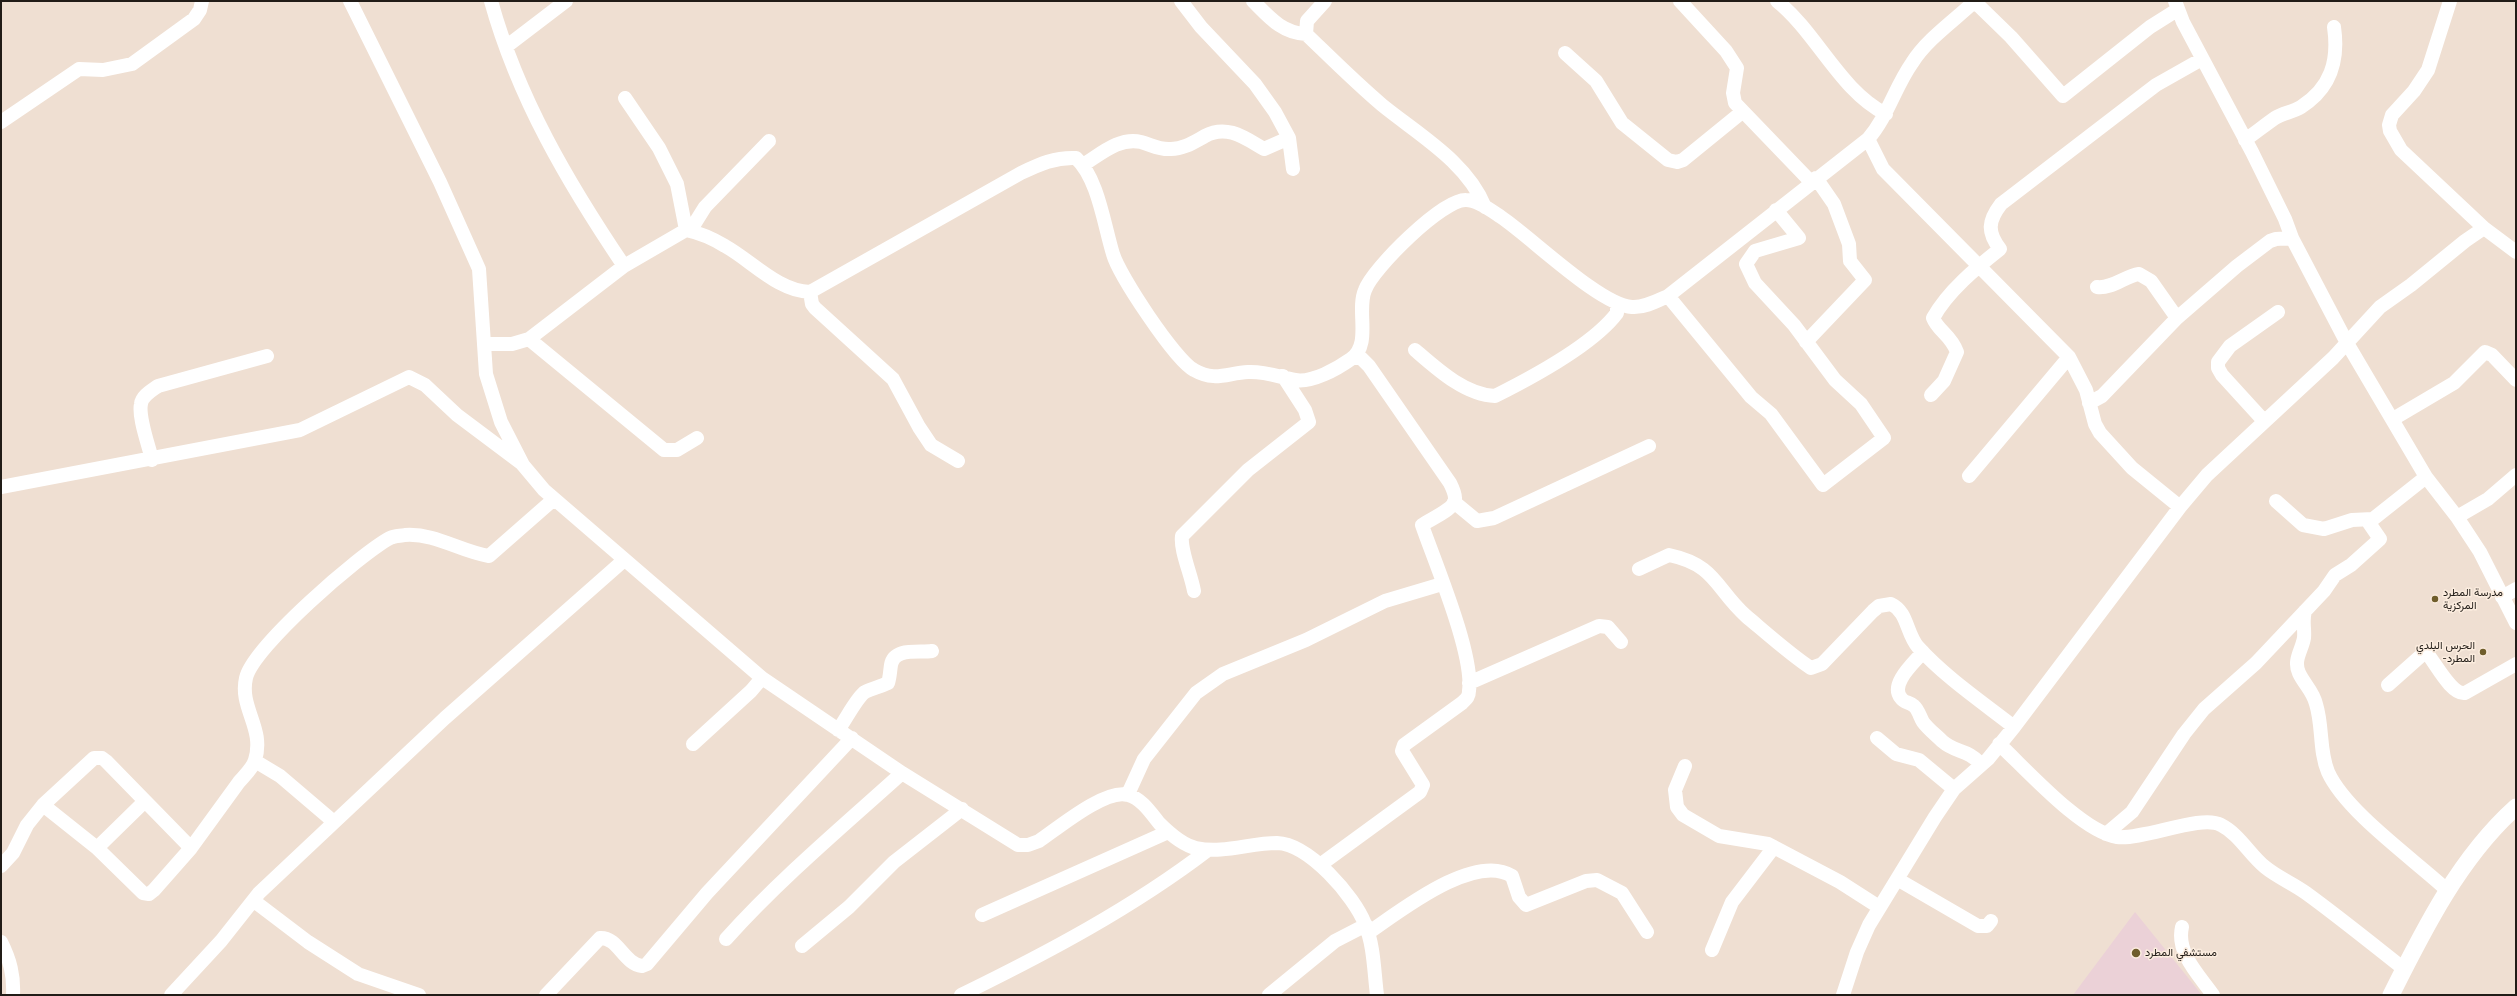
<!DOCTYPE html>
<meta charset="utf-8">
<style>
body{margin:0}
#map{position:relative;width:2517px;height:996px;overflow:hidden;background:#efdfd2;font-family:"Nunito Sans",sans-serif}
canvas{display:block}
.frame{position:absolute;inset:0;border:2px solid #211c17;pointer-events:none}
</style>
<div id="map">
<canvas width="2517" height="996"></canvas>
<div class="frame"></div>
</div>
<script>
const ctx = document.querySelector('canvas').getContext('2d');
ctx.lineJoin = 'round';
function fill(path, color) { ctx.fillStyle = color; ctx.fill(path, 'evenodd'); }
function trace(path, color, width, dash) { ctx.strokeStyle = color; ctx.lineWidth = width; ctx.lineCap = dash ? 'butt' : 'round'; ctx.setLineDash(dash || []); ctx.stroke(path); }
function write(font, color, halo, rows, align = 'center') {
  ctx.font = font + ' "Nunito Sans",Vazirmatn,sans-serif'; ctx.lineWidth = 3; ctx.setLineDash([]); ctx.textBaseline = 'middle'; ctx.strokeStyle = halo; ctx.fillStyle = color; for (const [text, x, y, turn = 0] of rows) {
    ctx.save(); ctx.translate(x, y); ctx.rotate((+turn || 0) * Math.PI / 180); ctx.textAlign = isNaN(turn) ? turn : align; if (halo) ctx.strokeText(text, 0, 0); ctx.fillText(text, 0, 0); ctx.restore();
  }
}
const medical = new Path2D(`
 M2135,912L2202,995H2073Z`);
const minor = new Path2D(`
 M350,1L440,182L479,269L486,374L501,422L523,465L544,490L762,678L902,773L1018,845H1028L1039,841C1058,828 1106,788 1128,795C1141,798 1151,813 1159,823C1169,833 1182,845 1196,848C1223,854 1250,843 1277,843C1309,844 1354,896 1365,924C1374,945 1374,972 1377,995
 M491,1C518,98 568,183 624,266
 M1181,1L1201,27L1255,84L1275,112L1289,138L1293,169
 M1253,1C1269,17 1282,33 1306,34C1331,58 1356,83 1382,105C1419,135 1467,162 1485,207
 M1680,1L1726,51L1737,68L1733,93L1735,103L1811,182
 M1777,1C1817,33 1840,91 1886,114
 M1974,1L2011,37L2063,96L2150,27L2177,10
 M2175,1L2183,22L2252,152L2285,219L2292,238L2347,343L2426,477L2457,517L2480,552L2516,623
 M2450,1L2428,70L2414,91L2392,115L2389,125L2390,131L2401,150L2484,228
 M1306,34L1307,21L1325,1
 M507,46L566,1
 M1565,53L1596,81L1622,123L1668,160L1677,162L1683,160L1742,112
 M625,98L659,148L677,184L686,230
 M1,122L79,69L103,70L132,64L194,19L200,10L202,1
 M1868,139L1883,169L2069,357L2086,390L2095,424L2100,433L2132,468L2180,507
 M2245,140C2255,133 2265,125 2275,118C2283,113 2293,112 2301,107C2331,88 2339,61 2334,27
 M1083,165C1101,154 1119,137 1141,142C1152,145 1159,150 1171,149C1184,149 1194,142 1205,136C1227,124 1245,138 1264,149L1289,138
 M690,231L705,207L769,141
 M2097,287C2112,289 2125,276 2139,274L2151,281L2177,318
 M810,292L812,304L815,308L893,379L919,427L931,445L958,461
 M1668,296L1751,397L1771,414L1823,485L1884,438L1861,404L1835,380L1794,325L1755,283L1746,264L1755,251L1799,238L1776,210
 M529,339L664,450H677L697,438
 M1806,342L1865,280L1850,261L1849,244L1834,204L1816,178
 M484,344H512L529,339L624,266L686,230C700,233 712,238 725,246C752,261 778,291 810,292L1021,173C1040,164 1055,157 1076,158C1098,178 1104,225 1113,254C1119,275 1175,360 1194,370C1215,382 1227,373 1248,372C1265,371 1279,377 1295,380C1312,383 1337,369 1351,359C1372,344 1356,311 1365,290C1373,268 1443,199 1466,200C1478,200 1492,211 1501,217C1532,238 1600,305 1632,307C1644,308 1657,301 1668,296L1868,139C1888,116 1895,87 1912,63C1927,39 1955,20 1975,1
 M1415,350C1437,369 1465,395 1495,396C1531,378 1593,345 1617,313V304
 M1931,395L1944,381L1957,352C1951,335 1938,331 1933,318C1948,291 1976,268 2000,249C1987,232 1988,221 2001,204L2156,85L2202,59
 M2089,403L2102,396L2177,318L2237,266L2270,241L2276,239L2292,238
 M2393,419L2454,383L2485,352L2492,355L2516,380
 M2264,421L2222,375L2218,368V362L2230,346L2278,312
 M152,460C149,446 138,417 141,404C142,396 151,391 158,386L267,356
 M1969,476L2069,357
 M1,487L300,430L409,377L425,385L457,415L521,463
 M2276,501L2303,525L2324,529L2352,520L2373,519L2426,477
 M1454,502L1477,521L1494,518L1649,446
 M2457,517L2488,499L2516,475
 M1639,569L1669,555C1716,565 1715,588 1746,616C1764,631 1792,656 1811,668L1822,664L1873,611L1879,606L1891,604C1908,612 1906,633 1918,647C1945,677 1982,702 2014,727
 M1194,591C1191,574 1180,550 1182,536L1248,470L1309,422L1305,410L1283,376
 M2502,597L2516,589
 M2305,611C2302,621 2305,629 2304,638C2302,650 2293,660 2299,673C2304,684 2313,691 2316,704C2323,726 2319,751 2328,772C2346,812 2415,860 2448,891
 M1923,652C1915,662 1889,684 1901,698C1904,703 1910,702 1914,706C1918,709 1920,717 1923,722C1928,729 1936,735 1942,741C1957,754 1966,748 1981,764
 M1469,683L1599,626L1608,627L1621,642
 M2388,685L2424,653L2429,656C2437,666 2452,695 2465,693L2516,664
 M838,730C845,721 857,697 865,692C872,688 880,687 888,683C890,677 890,671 891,665C894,647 919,653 932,651
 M1877,738L1896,754L1919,760L1954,789
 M693,744L751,691L762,678
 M1999,744C2026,769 2082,832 2117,837C2144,840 2201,814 2221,825C2239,834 2250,855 2265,867C2277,877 2292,883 2306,893C2339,917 2371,943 2404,969
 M255,761L280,776L334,822
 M1685,766L1675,790L1677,807L1683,815L1719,836L1768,844L1840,882L1879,907
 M1128,794L1144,759L1196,693L1223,674L1306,640L1385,601L1442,584
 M43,805L97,848L143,893L149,894L154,890L191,848
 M2106,834L2132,812L2184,734L2204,709L2256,663L2324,591L2335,575L2351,565L2380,539L2367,520
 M97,848L144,802
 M1320,865L1420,792L1423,785L1402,751L1404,745L1462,703C1466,699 1469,697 1469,691C1474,655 1436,565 1423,528L1422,525C1430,519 1456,509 1455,498C1455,493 1452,487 1450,483L1369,366L1361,358H1353
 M1,866L13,853L27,825L43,805L94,758H102L106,761L191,848C207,826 223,804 239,782C244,776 253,768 255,760C265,728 239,708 246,678C253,647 360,554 390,538C394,536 400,536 405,535C436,533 459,551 489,556L554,499
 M1897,879L1978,926H1987L1991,921
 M254,901L308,942L358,974L419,995
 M982,915L1168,832
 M2182,927C2176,953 2199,975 2213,995
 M1368,933C1399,912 1474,852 1512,876L1519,897L1526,905L1586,881L1597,880L1622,893L1647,932
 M726,939C780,879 842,827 902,773
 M1,942C10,960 14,975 13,995
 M802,946L849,907L894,862L962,809
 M1712,950L1732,902L1774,847
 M171,995L221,941L259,893L445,718L623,561
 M546,995L600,938C618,937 624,964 642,966L647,964L707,893L852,738
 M961,995C1047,953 1132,908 1208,850
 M1269,995L1335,941L1366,925
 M1843,995L1857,952L1869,925L1935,817L1954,789L1988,759L2014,727L2180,507L2207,475L2333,358L2380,307L2411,285L2465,241L2484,228L2516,252`);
const major = new Path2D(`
 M2391,995C2424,929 2460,857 2516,807`);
const markers = [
 [2435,599,4,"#6f5d2b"],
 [2483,652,4,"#6f5d2b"],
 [2136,953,5,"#6f5d2b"]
];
const poiNames = [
 ["مدرسة المطرد",2443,593],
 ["المركزية",2443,606],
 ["الحرس البلدي",2475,646,"right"],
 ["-المطرد",2475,659,"right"],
 ["مستشفي المطرد",2145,953]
];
fill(medical, '#ebd1d7');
trace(minor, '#fff', 14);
trace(major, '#fff', 17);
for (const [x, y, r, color] of markers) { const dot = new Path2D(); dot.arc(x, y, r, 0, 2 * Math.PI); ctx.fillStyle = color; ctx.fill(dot); trace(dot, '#fceddf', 1.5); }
write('11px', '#211c17', '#fceddf', poiNames, 'left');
</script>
